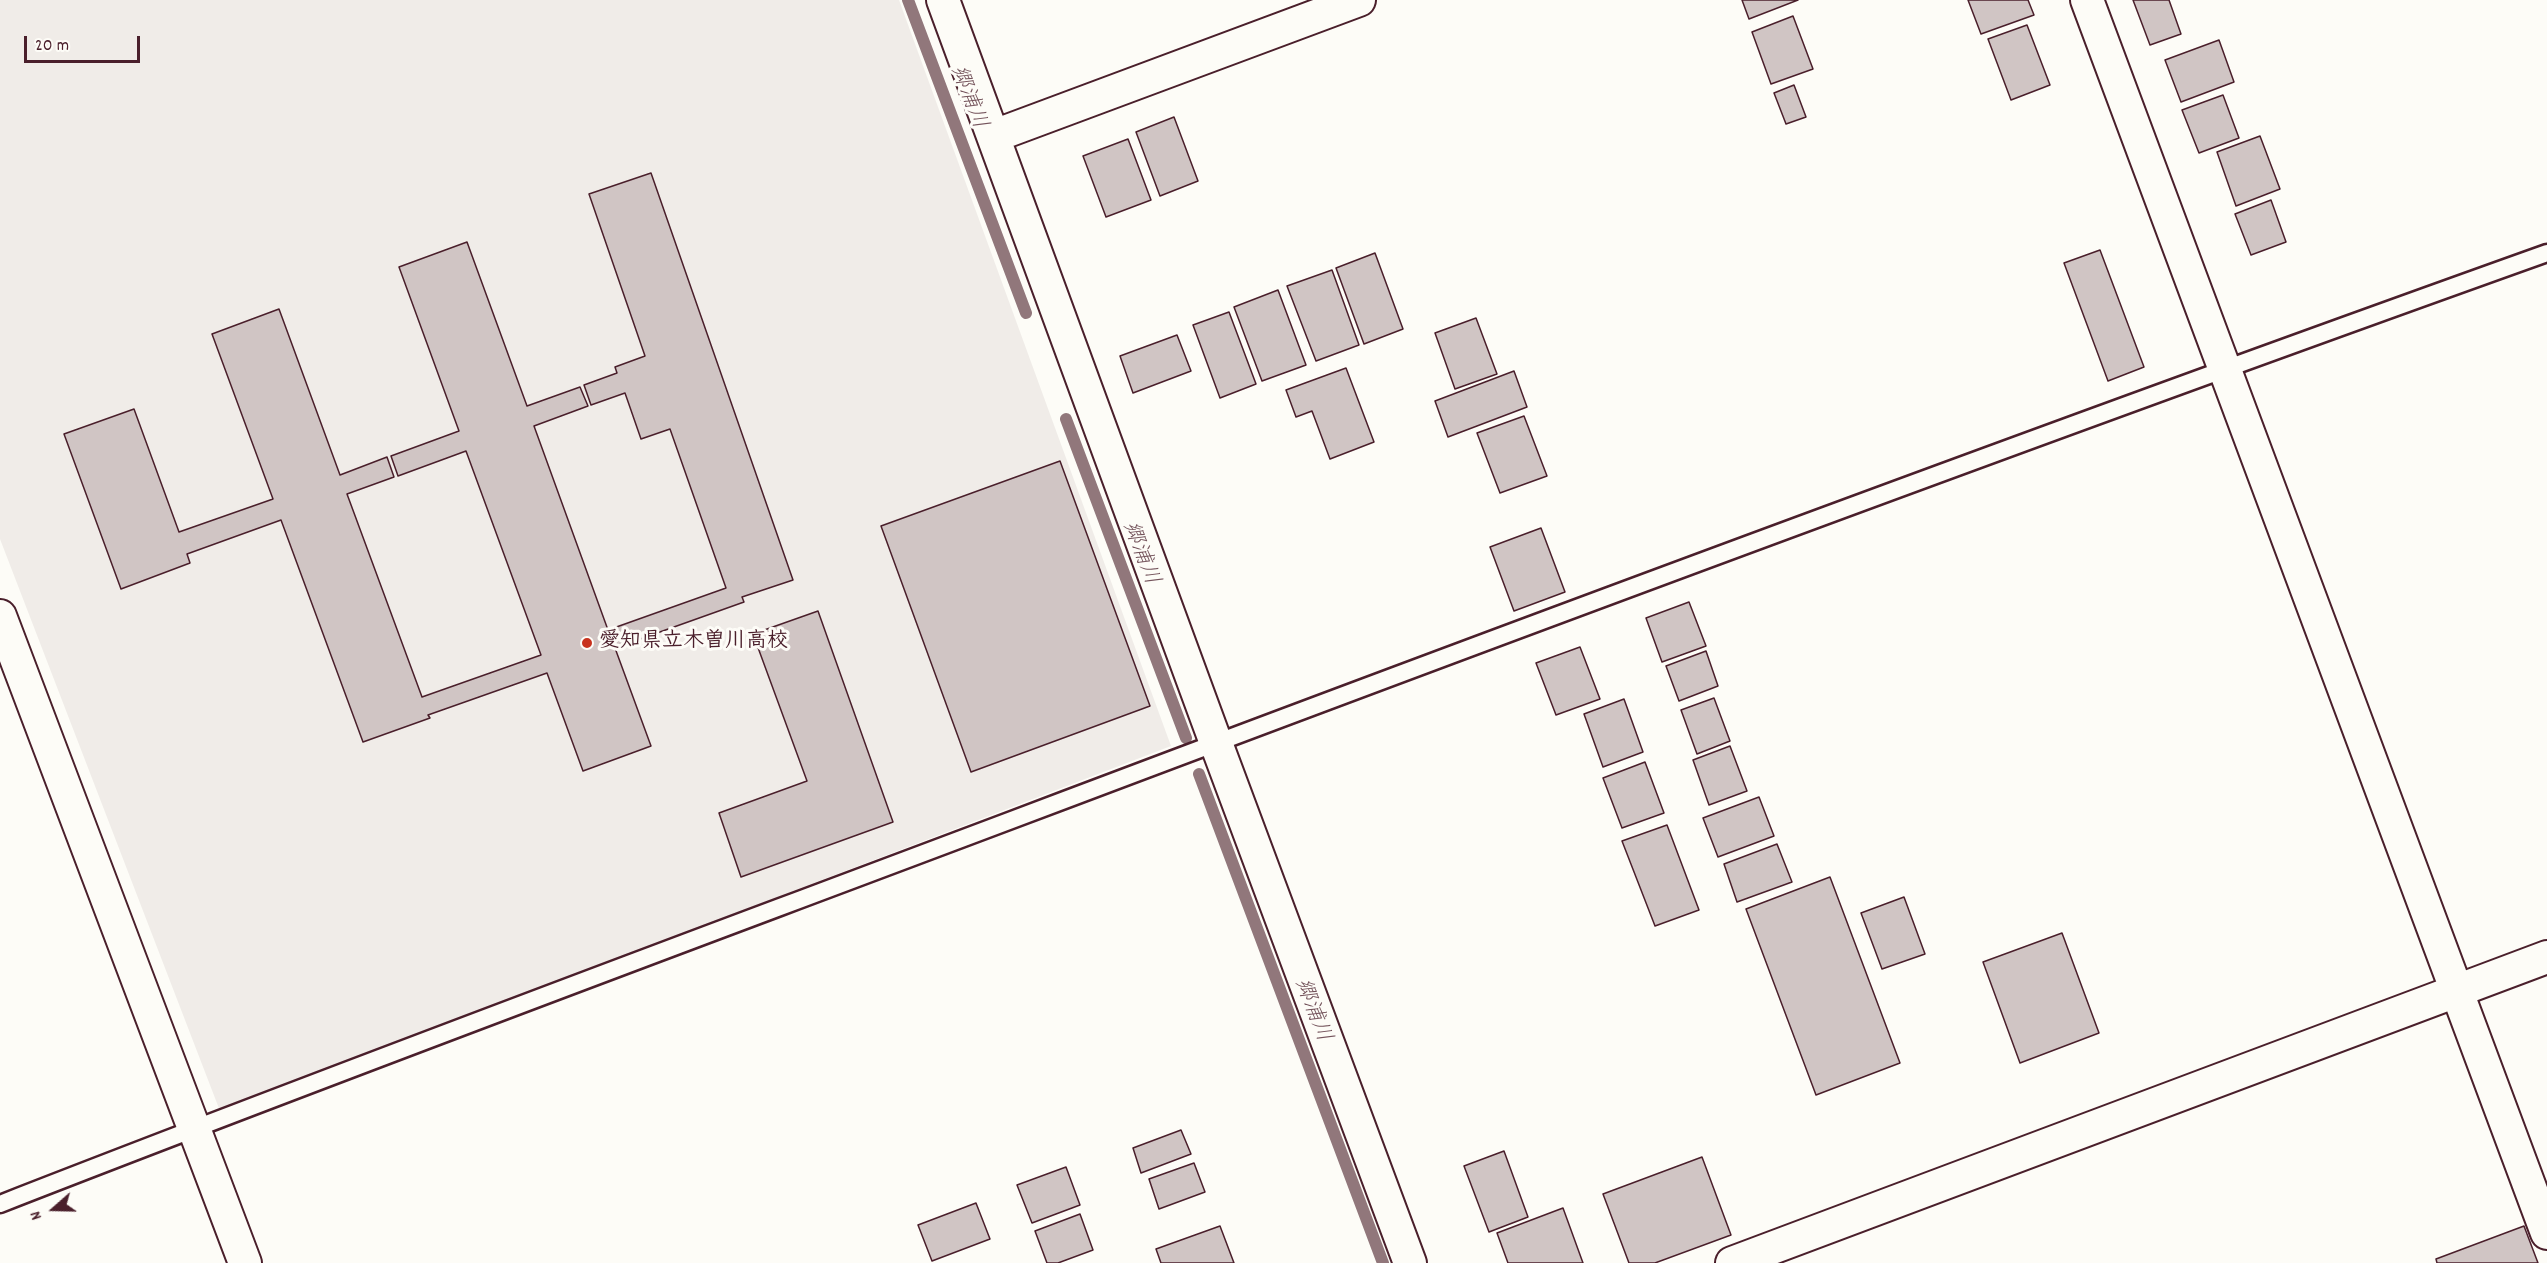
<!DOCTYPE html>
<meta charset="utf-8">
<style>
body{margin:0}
#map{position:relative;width:2547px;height:1263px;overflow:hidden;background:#fdfcf7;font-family:Dekko,sans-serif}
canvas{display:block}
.north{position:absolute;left:24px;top:1179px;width:60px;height:60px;-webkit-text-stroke:4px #fdfcf7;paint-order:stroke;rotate:250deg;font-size:16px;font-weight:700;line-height:24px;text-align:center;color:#4a1f2b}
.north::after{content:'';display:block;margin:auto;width:21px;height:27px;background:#4a1f2b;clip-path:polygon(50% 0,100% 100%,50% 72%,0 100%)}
.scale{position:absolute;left:24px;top:36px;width:116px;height:27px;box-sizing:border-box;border:3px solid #4a1f2b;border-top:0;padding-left:8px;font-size:18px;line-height:21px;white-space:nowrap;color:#4a1f2b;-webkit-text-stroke:4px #fdfcf7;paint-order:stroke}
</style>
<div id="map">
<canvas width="2547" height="1263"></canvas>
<div class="north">N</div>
<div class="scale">20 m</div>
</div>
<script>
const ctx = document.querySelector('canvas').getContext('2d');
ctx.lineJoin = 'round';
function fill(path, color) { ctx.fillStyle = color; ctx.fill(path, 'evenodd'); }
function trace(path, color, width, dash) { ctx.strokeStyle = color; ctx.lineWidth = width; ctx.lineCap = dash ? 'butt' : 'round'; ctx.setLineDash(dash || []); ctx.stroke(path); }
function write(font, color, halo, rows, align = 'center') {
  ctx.font = font + ' Dekko,"Klee One",sans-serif'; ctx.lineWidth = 6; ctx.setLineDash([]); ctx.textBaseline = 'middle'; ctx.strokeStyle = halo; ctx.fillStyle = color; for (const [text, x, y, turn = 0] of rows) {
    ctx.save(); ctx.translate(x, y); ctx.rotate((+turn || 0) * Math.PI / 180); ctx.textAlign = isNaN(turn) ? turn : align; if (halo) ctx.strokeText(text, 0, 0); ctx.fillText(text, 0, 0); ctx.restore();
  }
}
const built = new Path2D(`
 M0,0H899L1171,746L220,1111L0,539Z`);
const stream = new Path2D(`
 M908,0L1026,313
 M1066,419L1186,738
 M1199,774L1383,1263`);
const building = new Path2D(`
 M1742,0H1798L1749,19Z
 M1968,0H2028L2034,15L1981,34Z
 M2133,0H2169L2181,34L2150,45Z
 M1793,16L1813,69L1771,84L1752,32Z
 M2027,25L2050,85L2011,100L1988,39Z
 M2219,40L2234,82L2181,102L2165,60Z
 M1794,85L1806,117L1786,124L1774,93Z
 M2223,95L2239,138L2199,153L2182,110Z
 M1174,117L1198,181L1160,196L1136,132Z
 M2260,136L2280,189L2236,206L2217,152Z
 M1128,139L1151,200L1106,217L1083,156Z
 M651,173L793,580L742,597L744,602L615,648L651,746L583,771L547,673L428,715L430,718L363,742L281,520L187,554L190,563L121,589L64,434L134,409L179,532L273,499L212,334L279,309L340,475L387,457L394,477L347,494L422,697L541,655L466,451L398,476L391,456L459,431L399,267L467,242L527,406L580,387L588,406L534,426L608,630L726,588L670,429L641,439L625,393L591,405L584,385L617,373L615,367L645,356L589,194Z
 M2271,200L2286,242L2251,255L2235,214Z
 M2100,250L2144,367L2108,381L2064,263Z
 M1375,253L1403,329L1364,344L1336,268Z
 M1332,270L1359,345L1316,361L1287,286Z
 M1278,290L1306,365L1262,381L1234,307Z
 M1229,312L1256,384L1220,398L1193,325Z
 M1476,318L1497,374L1455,389L1435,333Z
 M1177,335L1191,371L1133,393L1120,356Z
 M1346,368L1374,442L1330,459L1312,411L1296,417L1286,390Z
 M1514,371L1527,407L1448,437L1435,401Z
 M1524,416L1547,476L1500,493L1477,433Z
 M1060,461L1150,706L971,772L881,526Z
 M1541,528L1565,592L1514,611L1490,547Z
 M1689,602L1706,646L1662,662L1646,618Z
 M818,611L893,822L741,877L719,813L807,781L753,634Z
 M1580,647L1600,699L1556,715L1536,663Z
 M1706,651L1718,686L1679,701L1666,666Z
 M1714,698L1730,741L1697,754L1681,710Z
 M1624,699L1643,752L1603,767L1584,714Z
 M1730,746L1747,791L1709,805L1693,760Z
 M1645,762L1664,813L1622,828L1603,778Z
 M1759,797L1774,836L1718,857L1703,818Z
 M1667,825L1699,910L1655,926L1622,841Z
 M1777,844L1792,882L1737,902L1724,864Z
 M1830,877L1900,1063L1816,1095L1746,909Z
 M1904,897L1925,954L1882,969L1861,913Z
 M2062,933L2099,1033L2020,1063L1983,962Z
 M1181,1130L1191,1154L1141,1173L1133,1148Z
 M1504,1151L1528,1217L1489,1232L1464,1166Z
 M1702,1157L1731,1235L1655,1263H1629L1603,1194Z
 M1194,1163L1205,1192L1159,1209L1149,1179Z
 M1066,1167L1080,1205L1032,1223L1017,1185Z
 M976,1203L990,1239L932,1261L918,1225Z
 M1563,1208L1583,1263H1508L1497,1233Z
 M1080,1214L1093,1250L1058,1263H1047L1035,1231Z
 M1220,1226L1234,1263H1161L1156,1249Z
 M2524,1226L2538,1263H2437L2436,1259Z`);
const lane = new Path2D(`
 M0,1204C335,1073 672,948 1009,821C1520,628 2032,437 2547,253`);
const street = new Path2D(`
 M943,0L1216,743L1410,1263
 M2087,0L2547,1233
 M994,136L1359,0
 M0,616L245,1263
 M1732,1263L2547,957`);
const markers = [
 [587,643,6,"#c8321e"]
];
const poiNames = [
 ["愛知県立木曽川高校",599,643]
];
const waterNames = [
 ["郷浦川",967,98,69],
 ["郷浦川",1139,554,69],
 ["郷浦川",1311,1011,69]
];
fill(built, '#f0ece8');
trace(stream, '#91777b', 12);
fill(building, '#d0c5c4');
trace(building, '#4a1f2b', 1.5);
trace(lane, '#4a1f2b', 21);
trace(street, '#4a1f2b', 36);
trace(lane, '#fdfcf7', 16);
trace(street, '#fdfcf7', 32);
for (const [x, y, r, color] of markers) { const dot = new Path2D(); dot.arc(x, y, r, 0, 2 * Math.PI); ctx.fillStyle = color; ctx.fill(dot); trace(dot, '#fdfcf7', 2); }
write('bold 21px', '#4a1f2b', '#fdfcf7', poiNames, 'left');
write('italic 22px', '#73525a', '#fdfcf7', waterNames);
</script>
